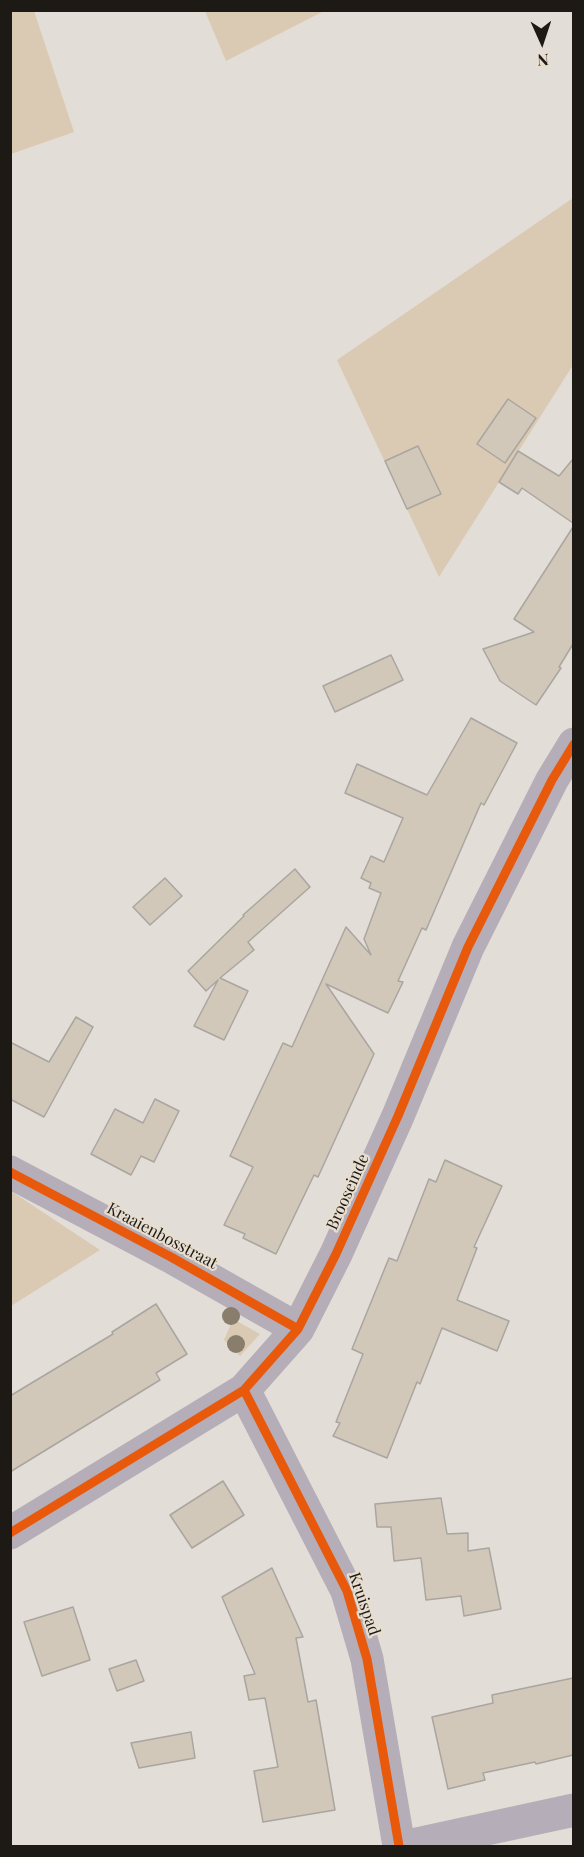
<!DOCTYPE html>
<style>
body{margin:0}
#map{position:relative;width:584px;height:1857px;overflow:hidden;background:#e2ddd6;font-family:"Playfair Display",serif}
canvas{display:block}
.frame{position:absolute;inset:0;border:12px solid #1d1a15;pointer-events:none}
.north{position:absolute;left:512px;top:12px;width:60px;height:60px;-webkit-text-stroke:4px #e8ded0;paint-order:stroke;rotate:177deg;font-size:16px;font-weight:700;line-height:24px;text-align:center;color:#1d1a15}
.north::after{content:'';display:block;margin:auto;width:21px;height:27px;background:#1d1a15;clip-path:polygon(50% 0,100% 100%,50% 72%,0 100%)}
</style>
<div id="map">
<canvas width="584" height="1857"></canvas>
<div class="frame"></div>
<div class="north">N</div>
</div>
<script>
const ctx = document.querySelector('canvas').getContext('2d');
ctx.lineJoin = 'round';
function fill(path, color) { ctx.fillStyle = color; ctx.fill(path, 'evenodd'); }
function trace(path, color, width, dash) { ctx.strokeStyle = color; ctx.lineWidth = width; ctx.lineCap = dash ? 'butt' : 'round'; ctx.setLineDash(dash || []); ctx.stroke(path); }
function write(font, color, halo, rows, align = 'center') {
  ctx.font = font + ' "Playfair Display",serif'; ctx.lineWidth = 4.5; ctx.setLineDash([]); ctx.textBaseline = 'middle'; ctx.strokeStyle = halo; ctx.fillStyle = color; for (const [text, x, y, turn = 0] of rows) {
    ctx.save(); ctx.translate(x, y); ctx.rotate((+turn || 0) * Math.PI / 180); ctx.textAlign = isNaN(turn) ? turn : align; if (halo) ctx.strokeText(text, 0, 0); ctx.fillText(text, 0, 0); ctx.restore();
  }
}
const green = new Path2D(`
 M10,11H34L74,132L11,154Z
 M205,11H324L226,61Z
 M573,198V365L439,577L337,360Z
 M11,1191L100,1250L11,1306Z
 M233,1319L260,1334L240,1356L224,1340Z`);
const building = new Path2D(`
 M508,399L536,418L505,463L477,444Z
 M418,446L441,494L407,509L385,461Z
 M518,451L559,476L573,459V523L522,488L518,494L499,482Z
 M573,527V644L559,667L561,668L536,705L500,681L483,649L534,632L514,619Z
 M391,655L403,680L335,712L323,686Z
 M471,718L517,743L484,805L481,803L426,930L422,928L398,981L403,982L388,1013L326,984L374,1054L318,1177L314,1175L276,1254L243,1238L245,1234L224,1225L253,1167L230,1156L283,1043L292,1047L346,927L371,955L364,939L381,893L369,888L371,883L361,878L371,856L384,862L403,818L345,793L357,764L427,795Z
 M295,869L310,887L248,942L254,950L220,978L248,991L224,1040L194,1026L218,980L206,991L188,971L244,916L243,915Z
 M165,878L182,896L150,925L133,907Z
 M76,1017L93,1027L44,1117L10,1099V1042L49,1062Z
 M155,1099L179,1111L154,1162L141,1156L131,1175L91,1154L115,1109L143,1123Z
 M445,1160L502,1186L474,1247L477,1248L457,1300L509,1321L497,1351L442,1328L420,1384L417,1382L387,1458L333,1436L340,1423L336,1422L363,1354L352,1349L389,1258L397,1261L429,1179L436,1182Z
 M156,1304L187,1354L156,1373L160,1380L10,1472V1396L113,1334L112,1332Z
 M223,1481L244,1515L192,1548L170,1515Z
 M441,1498L447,1534L468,1533V1551L489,1548L501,1609L464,1616L461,1596L426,1600L421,1558L394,1561L391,1527H377L375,1504Z
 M272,1568L303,1637L296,1638L308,1702L316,1700L335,1810L263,1822L254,1771L278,1767L265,1698L249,1700L244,1676L255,1674L222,1597Z
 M73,1607L90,1660L42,1676L24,1622Z
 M136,1660L144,1681L117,1691L109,1669Z
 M573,1678V1755L536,1764L535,1762L483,1773L485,1780L448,1789L432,1717L493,1703L492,1695Z
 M191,1732L195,1758L139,1768L131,1743Z`);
const minor = new Path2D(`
 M10,1172L171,1257L298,1329
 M244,1390L347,1591L367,1659L399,1846
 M10,1533L244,1390L298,1329L336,1254L398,1116L468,947L552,780L574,744
 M408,1846L574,1810`);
const cycleway = new Path2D(`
 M10,1172L171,1257L298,1329
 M244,1390L347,1591L367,1659L399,1846
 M10,1533L244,1390L298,1329L336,1254L398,1116L468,947L552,780L574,744`);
const trees = [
 [231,1316],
 [236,1344]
];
const streetNames = [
 ["Brooseinde",348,1192,-66],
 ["Kraaienbosstraat",162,1236,28],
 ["Kruispad",364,1604,71]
];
fill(green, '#dbcab3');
fill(building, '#d2c8b9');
trace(building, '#a9a5a0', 1.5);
trace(minor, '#b5adb7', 33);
trace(cycleway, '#e8590c', 9);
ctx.fillStyle = '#897e6c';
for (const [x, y] of trees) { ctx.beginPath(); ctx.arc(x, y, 9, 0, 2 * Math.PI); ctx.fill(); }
write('16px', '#1d1a15', '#e8ded0', streetNames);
</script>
